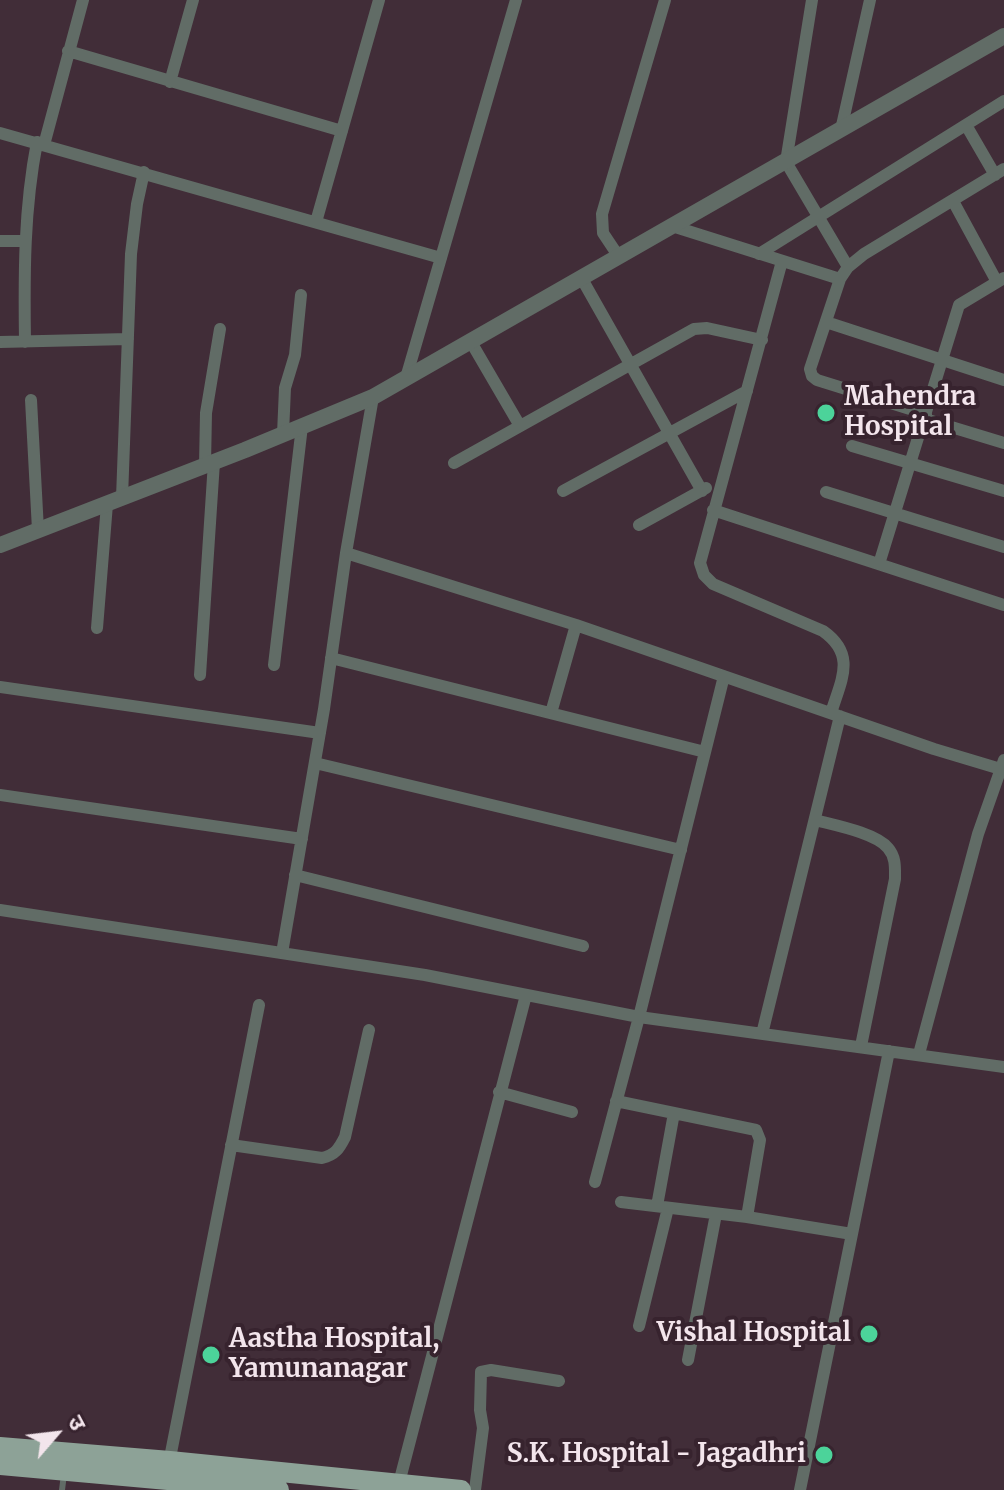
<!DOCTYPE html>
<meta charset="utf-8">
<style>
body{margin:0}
#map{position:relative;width:1004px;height:1490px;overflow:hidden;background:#412d38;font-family:Merriweather,"Noto Sans Devanagari",serif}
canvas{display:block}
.north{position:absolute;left:16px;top:1394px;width:80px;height:80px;-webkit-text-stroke:6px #37232e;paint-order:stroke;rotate:62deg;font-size:22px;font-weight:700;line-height:32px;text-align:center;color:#f3e5ec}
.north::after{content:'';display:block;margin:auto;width:28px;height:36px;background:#f3e5ec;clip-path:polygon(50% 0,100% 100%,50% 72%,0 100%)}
</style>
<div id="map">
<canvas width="1004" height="1490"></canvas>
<div class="north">उ</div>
</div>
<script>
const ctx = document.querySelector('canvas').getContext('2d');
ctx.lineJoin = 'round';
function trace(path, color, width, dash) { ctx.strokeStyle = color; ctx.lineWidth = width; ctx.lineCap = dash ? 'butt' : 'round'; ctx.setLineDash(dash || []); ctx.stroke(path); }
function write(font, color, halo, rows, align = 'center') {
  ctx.font = font + ' Merriweather,serif'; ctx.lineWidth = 8; ctx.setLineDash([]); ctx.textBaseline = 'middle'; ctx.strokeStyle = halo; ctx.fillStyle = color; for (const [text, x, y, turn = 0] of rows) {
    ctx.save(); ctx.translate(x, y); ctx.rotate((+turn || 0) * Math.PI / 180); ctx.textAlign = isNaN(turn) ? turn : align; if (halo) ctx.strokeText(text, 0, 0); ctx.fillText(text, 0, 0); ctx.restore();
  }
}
const service = new Path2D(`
 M62,1490L64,1474`);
const minor = new Path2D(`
 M812,0L786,162L848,267
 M68,51L342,131
 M170,82L193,0
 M966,125L995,175
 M841,130L870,0
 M0,133L441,258
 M44,145L83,0
 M953,201L997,282
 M316,222L379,0
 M672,226L840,279
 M0,241H24
 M759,254L1004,101
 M619,257L603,233L602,214L665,0
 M782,261L700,563L704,575L713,584L823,631C857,655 841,680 831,713
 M582,279L702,491
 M826,322L1004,380
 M0,342L128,339
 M25,342C24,274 24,209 37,142
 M471,342L520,426
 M406,378L516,0
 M31,400L38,530
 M926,414L817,380L812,376L810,369L840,279L848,267L864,254L1004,169
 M925,419L1004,443
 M283,434L285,388L295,355L301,295
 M852,446L1004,491
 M454,463L694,329L707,328L762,340
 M205,465L206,413L220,329
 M563,491L747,391
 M826,492L1004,547
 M122,498L131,254L137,204L144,172
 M713,510L1004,605
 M639,525L706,488
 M346,553L576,625L934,749L1004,770
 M879,564L959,305L1004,278
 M97,628L107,504
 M331,658L705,752
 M274,665L302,426
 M200,675L214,462
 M0,687L320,733
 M551,713L576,625
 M315,763L681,850
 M0,795L302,839
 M815,820C834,825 876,833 888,848C896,857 895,868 895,879L861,1046
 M295,875L583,946
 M0,910L425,975L639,1017L1004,1067
 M282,953L324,709L346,553L373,397
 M762,1034L840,716
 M919,1054L978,834L1004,760
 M499,1092L572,1112
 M616,1101L756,1130L760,1140L747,1217
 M231,1145L322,1158C335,1155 339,1149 345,1137L369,1030
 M595,1182L639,1017L724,676
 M621,1202L747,1217L852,1234L800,1490
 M657,1206L674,1113
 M852,1234L889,1051
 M639,1326L668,1208
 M688,1360L716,1214
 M168,1468L259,1005
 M399,1483L526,995
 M475,1490L483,1428L480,1410L481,1372L491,1370L559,1381`);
const tertiary = new Path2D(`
 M0,545L245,450L373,397L1004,36`);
const primary = new Path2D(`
 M0,1447L170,1461L461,1490
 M0,1465L279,1490`);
const markers = [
 [826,413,10,"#4cd39a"],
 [869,1334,10,"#4cd39a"],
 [211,1355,10,"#4cd39a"],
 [824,1455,10,"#4cd39a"]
];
const poiNames = [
 ["Mahendra",844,398],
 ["Hospital",844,428],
 ["Vishal Hospital",851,1334,"right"],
 ["Aastha Hospital,",229,1340],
 ["Yamunanagar",229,1370],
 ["S.K. Hospital - Jagadhri",806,1455,"right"]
];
trace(service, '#616c66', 6);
trace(minor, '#616c66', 12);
trace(tertiary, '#616c66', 16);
trace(primary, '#8da297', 20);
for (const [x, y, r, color] of markers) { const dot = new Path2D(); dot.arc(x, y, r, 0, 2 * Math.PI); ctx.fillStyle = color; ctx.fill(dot); trace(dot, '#37232e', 3); }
write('bold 26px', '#f3e5ec', '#37232e', poiNames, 'left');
</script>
